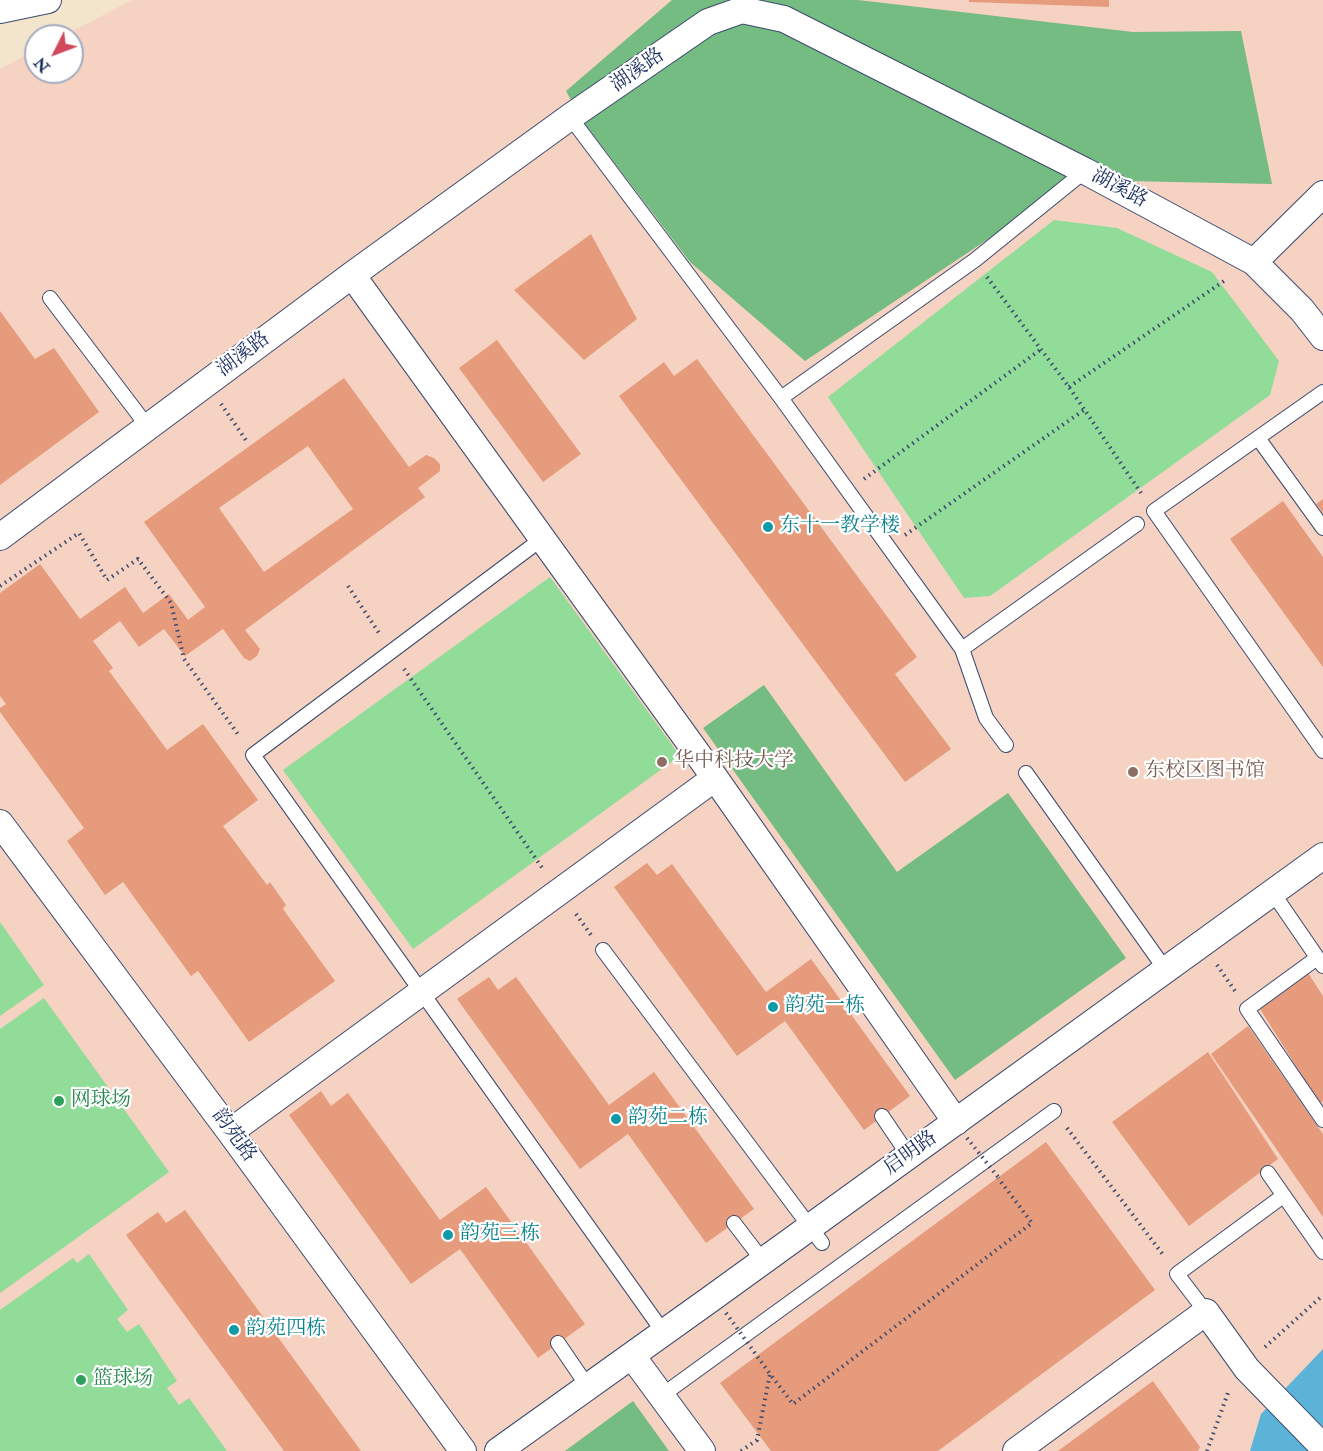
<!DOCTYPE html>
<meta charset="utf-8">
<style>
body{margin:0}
#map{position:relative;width:1323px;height:1451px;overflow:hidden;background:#f3e5cc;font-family:"IM FELL Double Pica",serif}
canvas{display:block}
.north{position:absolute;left:24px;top:24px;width:60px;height:60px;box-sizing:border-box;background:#fff;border:2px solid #a4acbf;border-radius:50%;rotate:228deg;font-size:16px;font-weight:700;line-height:24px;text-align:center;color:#1b2f5e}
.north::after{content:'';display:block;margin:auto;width:21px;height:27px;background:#d1495b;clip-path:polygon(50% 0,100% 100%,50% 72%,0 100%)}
</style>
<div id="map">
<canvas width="1323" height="1451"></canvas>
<div class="north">N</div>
</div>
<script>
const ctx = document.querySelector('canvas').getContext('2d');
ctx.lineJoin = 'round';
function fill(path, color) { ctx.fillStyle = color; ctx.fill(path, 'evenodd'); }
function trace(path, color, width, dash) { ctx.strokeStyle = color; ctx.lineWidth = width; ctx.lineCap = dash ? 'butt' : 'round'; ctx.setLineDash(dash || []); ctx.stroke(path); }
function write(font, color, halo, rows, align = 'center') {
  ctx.font = font + ' "IM FELL Double Pica","Noto Serif SC",serif'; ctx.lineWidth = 4.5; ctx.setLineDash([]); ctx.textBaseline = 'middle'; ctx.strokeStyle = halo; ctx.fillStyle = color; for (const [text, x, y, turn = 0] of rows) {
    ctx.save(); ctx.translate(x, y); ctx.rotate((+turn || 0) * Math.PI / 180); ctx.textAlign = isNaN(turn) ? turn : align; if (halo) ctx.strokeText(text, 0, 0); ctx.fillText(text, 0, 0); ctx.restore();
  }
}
const built = new Path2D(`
 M132,0H1323V1451H0V69L36,50V72H72V36H63Z`);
const green = new Path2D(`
 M1054,220L1117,228L1212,272L1279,361L1270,395L990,596L964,598L828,397Z
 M550,577L680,756L413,949L283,770Z
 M0,922L44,985L0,1016Z
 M44,998L169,1172L0,1293V1029Z
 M89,1254L128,1310L117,1319L127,1332L139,1324L177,1381L167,1388L179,1405L189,1398L227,1451H0V1310L73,1258L77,1263Z`);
const forest = new Path2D(`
 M672,0H858L1133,32L1241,31L1272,184L1077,180L805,361L690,262L582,120L566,91Z
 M764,685L897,872L1008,793L1126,958L955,1080L703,728Z
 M633,1401L669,1451H565Z`);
const water = new Path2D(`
 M1323,1349V1451H1250L1261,1414Z`);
const building = new Path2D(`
 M969,0H1109V7L969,2Z
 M591,234L637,319L584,360L514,290Z
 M0,311L35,359L54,348L99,412L0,485Z
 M497,340L581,454L543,482L459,368Z
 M697,359L917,657L895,674L951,749L905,782L619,396L664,362L674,376Z
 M344,378L409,467L426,455L434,458L440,464V471L418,488L425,497L245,630L260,649L257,656L250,661L244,658L223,629L185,656L164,629L139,647L120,621L93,641L113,668L109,671L167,750L203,724L258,800L223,826L267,885L270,882L286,905L283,909L335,981L249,1042L198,971L191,976L123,882L105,895L67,841L84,828L0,712V708L6,704L0,696V593L40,564L80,619L125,587L143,613L169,594L188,620L205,607L144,522ZM308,446L353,509L264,572L219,508Z
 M1323,499V513L1316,504Z
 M1283,501L1323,557V667L1230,539Z
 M647,863L657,875L672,864L766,992L811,959L910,1096L864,1130L785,1021L737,1056L614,887Z
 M1308,973L1323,996V1101L1320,1104L1260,1009Z
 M489,977L498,990L516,977L609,1105L654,1072L754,1209L706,1243L628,1134L580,1169L457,999Z
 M1248,1026L1323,1134V1217L1211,1054Z
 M1208,1052L1278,1159L1189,1226L1112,1122Z
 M321,1091L331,1106L348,1093L440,1220L486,1187L585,1324L538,1358L460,1249L411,1284L289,1115Z
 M1046,1142L1155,1290L938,1451H771L720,1383Z
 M185,1210L361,1451H284L126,1235L158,1212L166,1223Z
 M1153,1381L1200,1447L1198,1451H1058Z`);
const path = new Path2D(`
 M987,277L1069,387L1141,493
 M1069,387L1227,279
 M221,404L248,443
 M864,479L1040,350
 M905,535L1084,410
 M0,586L79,533L107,580L138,559L171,603L184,659L240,737
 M348,586L379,633
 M404,669L543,869
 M576,914L591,935
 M1217,965L1235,991
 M1067,1128L1164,1256
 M1265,1347L1323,1295
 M741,1451L757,1440L770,1374L793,1404L1032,1223L998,1178
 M1207,1451L1229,1390`);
const service = new Path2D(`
 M570,117L781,398L962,649
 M50,298L148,427
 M1323,392L1154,511L1323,751
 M781,398L975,260L1085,171
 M1258,438L1323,528
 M543,538L253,755L664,1333
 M1006,745L986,718L962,649L1137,524
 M1026,773L1165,969
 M1273,893L1323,966
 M603,950L822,1243
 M1317,958L1247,1009L1323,1120
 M882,1116L909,1156
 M1268,1173L1323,1252
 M734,1223L763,1261
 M1206,1312L1177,1274L1283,1196
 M558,1343L588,1387
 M661,1396L1054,1111`);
const minor = new Path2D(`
 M0,10L48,0
 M1254,262L1323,194
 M352,275L715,778L956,1122
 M0,537L352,275L570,117L708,22L742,10L784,19L1085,171L1254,262L1302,310L1323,337
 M0,823L230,1132L463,1451
 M230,1132L715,778
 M632,1356L702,1451
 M498,1451L712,1298L1323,856
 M1016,1451L1206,1312L1247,1369L1323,1447`);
const pathBridge = new Path2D(`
 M967,1138L998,1177
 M726,1313L770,1374`);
const markers = [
 [768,527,6,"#0f9aa8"],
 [662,762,6,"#8d6e63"],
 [1133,772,6,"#8d6e63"],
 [773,1007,6,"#0f9aa8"],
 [59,1101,6,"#2e9e5b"],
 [616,1119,6,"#0f9aa8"],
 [448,1235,6,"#0f9aa8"],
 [234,1330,6,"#0f9aa8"],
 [81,1380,6,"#2e9e5b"]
];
const streetNames = [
 ["湖溪路",638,71,-35],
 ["湖溪路",1119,189,28],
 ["湖溪路",244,355,-37],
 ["韵苑路",233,1136,54],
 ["启明路",911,1154,-36]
];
const cultureNames = [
 ["东十一教学楼",780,527],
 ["韵苑一栋",785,1007],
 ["韵苑二栋",628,1119],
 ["韵苑三栋",460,1235],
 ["韵苑四栋",246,1330]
];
const educationNames = [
 ["华中科技大学",674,762],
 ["东校区图书馆",1145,772]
];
const leisureNames = [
 ["网球场",71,1101],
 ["篮球场",93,1380]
];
fill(built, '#f5d2c2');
fill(green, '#91dc99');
fill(forest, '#74bc81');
fill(water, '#5bb3d8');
fill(building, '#e69c7c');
trace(service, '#3b4a6e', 16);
trace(minor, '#3b4a6e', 28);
trace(path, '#3b4a6e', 4, [1.5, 4.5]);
trace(service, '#fff', 14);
trace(minor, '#fff', 26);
trace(pathBridge, '#3b4a6e', 4, [1.5, 4.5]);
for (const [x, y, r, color] of markers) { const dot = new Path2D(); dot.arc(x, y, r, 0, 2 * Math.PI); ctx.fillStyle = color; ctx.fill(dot); trace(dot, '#fff', 2); }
write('20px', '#1b2f5e', '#fff', streetNames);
write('20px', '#0d838f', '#fff', cultureNames, 'left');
write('20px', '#785e54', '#fff', educationNames, 'left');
write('20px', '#27864d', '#fff', leisureNames, 'left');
</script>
